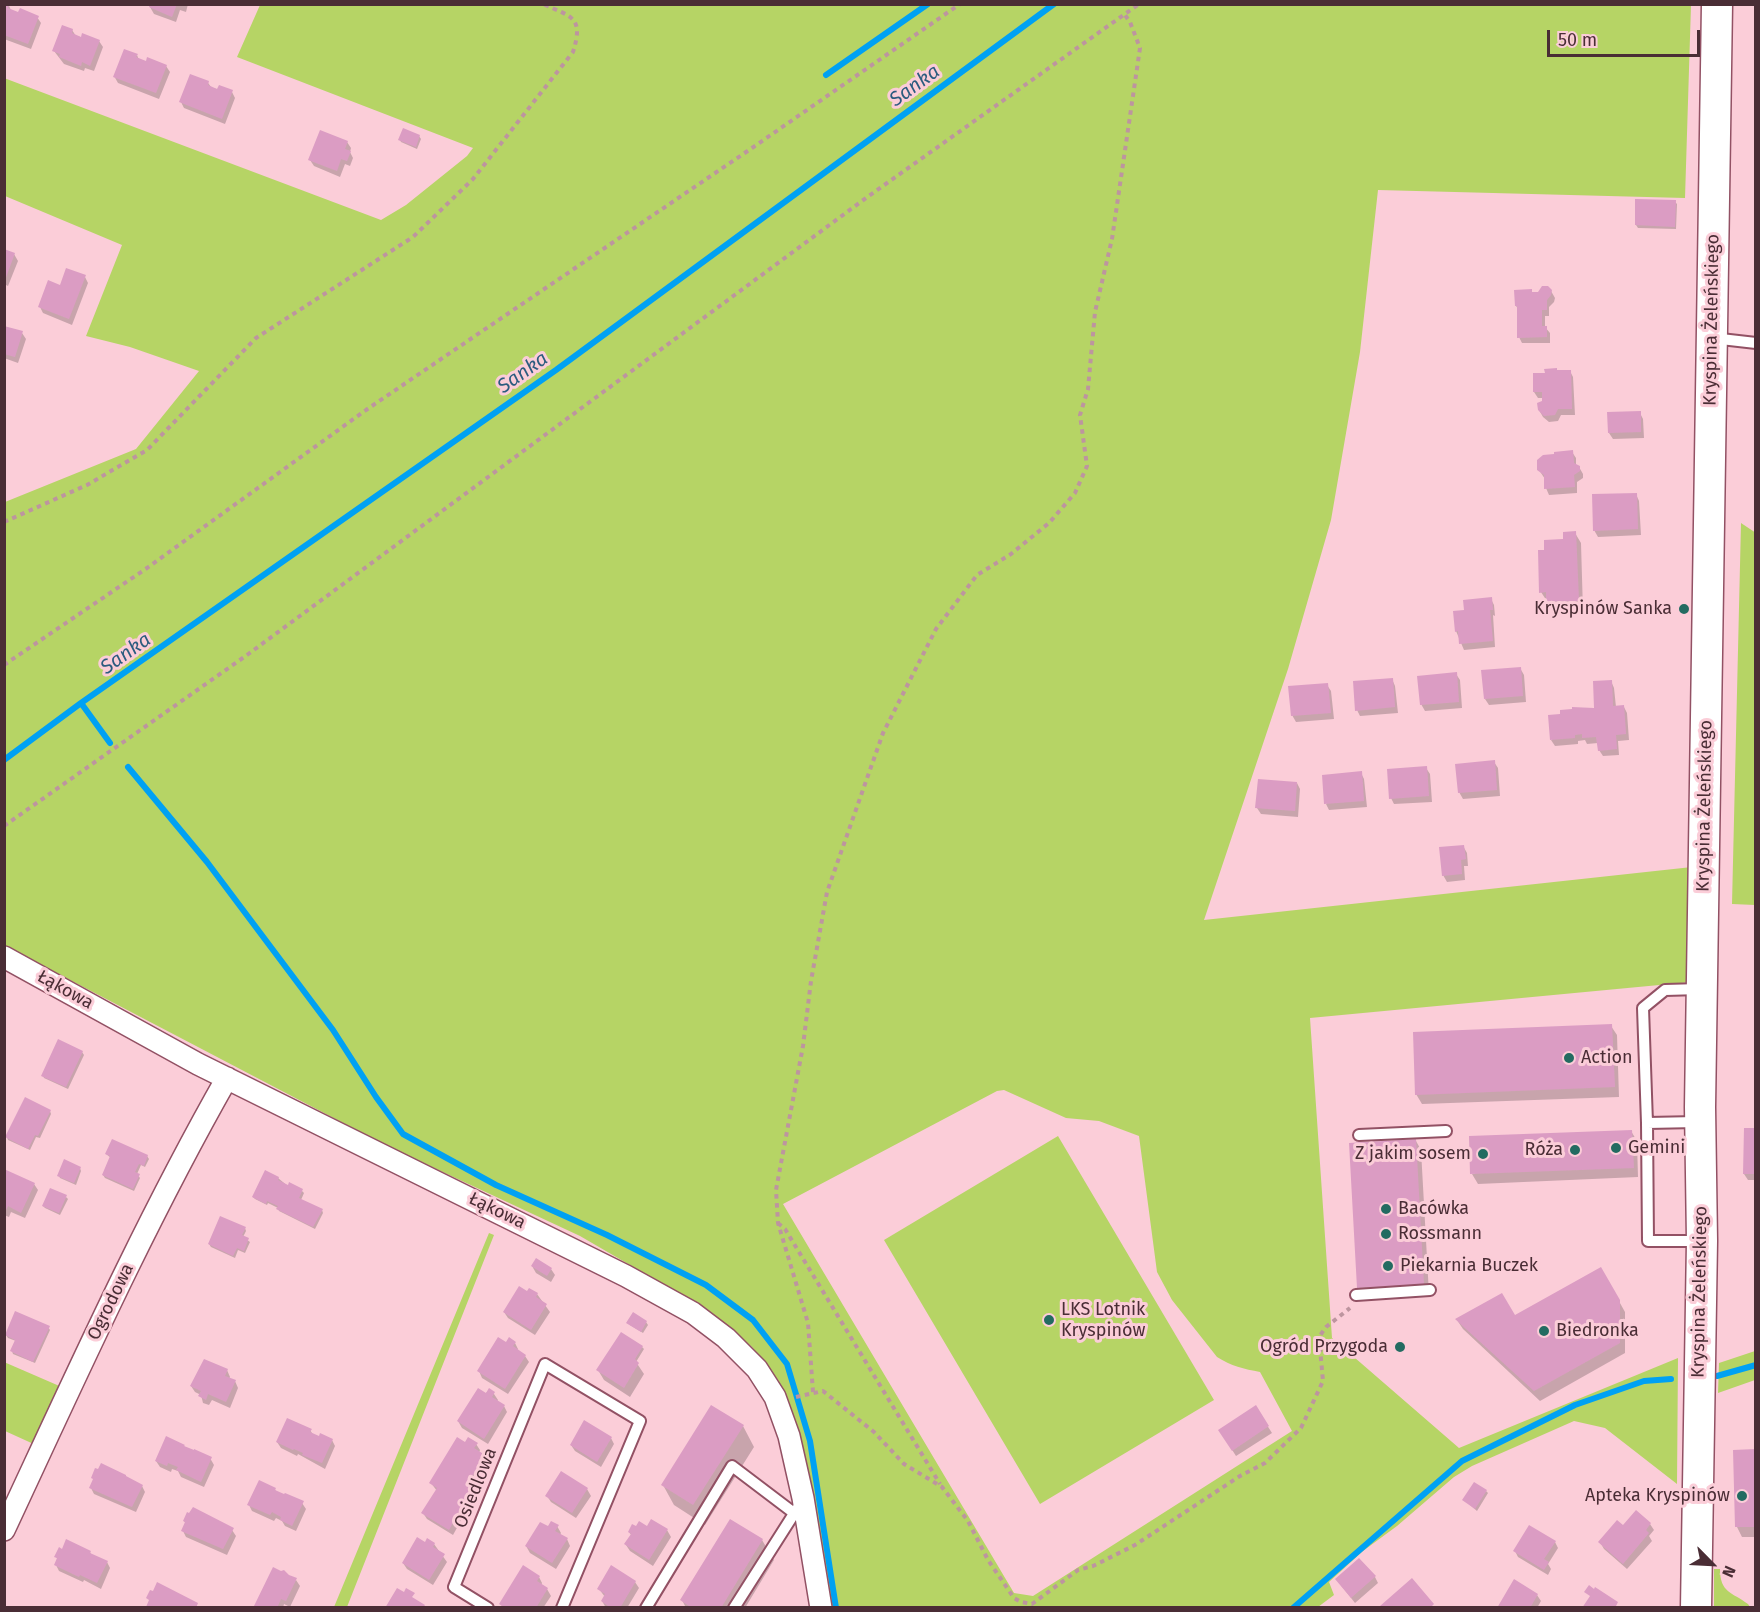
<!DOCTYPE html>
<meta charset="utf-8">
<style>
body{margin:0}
#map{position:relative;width:1760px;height:1612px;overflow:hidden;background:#fbcdd8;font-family:"Fira Sans",sans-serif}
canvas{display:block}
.frame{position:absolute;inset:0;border:6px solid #4a2d35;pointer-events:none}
.north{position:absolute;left:1682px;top:1534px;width:60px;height:60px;-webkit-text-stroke:4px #fbcdd8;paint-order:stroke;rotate:114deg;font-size:16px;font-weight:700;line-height:24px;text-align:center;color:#4a2d35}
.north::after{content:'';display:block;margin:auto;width:21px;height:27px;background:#4a2d35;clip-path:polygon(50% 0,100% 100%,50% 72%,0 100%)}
.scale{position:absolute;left:1547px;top:30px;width:153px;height:27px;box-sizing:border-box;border:3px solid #4a2d35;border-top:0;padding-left:8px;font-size:18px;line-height:21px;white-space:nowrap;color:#4a2d35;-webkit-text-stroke:4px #fbcdd8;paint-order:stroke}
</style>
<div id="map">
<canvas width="1760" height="1612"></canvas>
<div class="frame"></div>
<div class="north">N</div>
<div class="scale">50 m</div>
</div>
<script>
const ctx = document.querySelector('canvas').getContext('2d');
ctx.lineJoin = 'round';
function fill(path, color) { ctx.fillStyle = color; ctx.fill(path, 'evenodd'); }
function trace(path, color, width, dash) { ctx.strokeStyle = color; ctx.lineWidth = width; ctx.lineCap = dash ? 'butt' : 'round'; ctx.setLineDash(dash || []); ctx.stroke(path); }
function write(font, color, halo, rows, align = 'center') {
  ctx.font = font + ' "Fira Sans",sans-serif'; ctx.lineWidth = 6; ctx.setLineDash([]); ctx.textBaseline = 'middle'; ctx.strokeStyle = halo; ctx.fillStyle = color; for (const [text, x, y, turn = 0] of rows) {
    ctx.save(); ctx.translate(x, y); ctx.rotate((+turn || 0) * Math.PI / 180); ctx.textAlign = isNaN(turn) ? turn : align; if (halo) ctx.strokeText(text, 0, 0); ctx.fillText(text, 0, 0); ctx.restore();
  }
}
const green = new Path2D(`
 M260,5H1691L1685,198L1378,190L1360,352L1331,520L1288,669L1204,920L1692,867L1691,982L1310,1018L1332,1338L1459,1448L1678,1358L1677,1484L1605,1428L1574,1421L1472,1466L1454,1477L1397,1526L1363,1551L1329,1582L1334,1595L1318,1607H828L792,1411L778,1380L752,1347L699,1305L580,1236L389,1147L5,946V502L136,449L199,371L130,347L86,336L122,245L5,196L4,78L381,220L406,205L467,156L473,148L237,57ZM1004,1090L1066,1118L1099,1121L1139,1136L1157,1272L1172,1300L1217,1357C1231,1366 1244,1369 1260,1372L1292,1431L1033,1596L1014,1593L783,1204L997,1091Z
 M1741,523L1756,533L1755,905L1732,904Z
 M1058,1136L1214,1400L1040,1504L884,1240Z
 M489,1233L494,1235L347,1607H334Z
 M1755,1351V1380L1718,1393L1719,1363Z
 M4,1362L64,1388L38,1446L5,1431Z
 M1714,1569H1720C1720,1593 1732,1592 1748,1604L1750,1607H1714Z`);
const shadow = new Path2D(`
 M4,4L9,6L12,12L37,17L41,23L31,49L4,39Z
 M151,4H188L186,12L180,10L176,22L154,14L150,7Z
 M72,30L76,36L99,41L103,47L94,71L85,68L84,71L64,64L54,51Z
 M137,55L139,60L147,63L166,66L170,72L159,99L118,83L114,76Z
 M208,83L212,88L232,92L235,98L225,124L184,108L181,102Z
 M419,136L421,139L417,149L401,142L400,140Z
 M347,142L351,148L350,152L353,158L350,166L345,164L340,177L314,166L310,160Z
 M1675,202L1677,204L1676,229L1638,228L1636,225Z
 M4,251L14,254L18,261L8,286L4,284Z
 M85,277L88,283L72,325L43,313L40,307L61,287Z
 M1551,291L1555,298L1554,302L1549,307V316H1545V327L1550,333V343H1522L1519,337V310L1516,306Z
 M4,327L22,333L26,339L18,363L4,358Z
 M1570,371L1573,377L1575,415H1561L1558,421L1549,422L1543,417L1539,410L1544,402V398H1538L1534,392Z
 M1640,413L1643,419L1644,438L1613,439L1609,433Z
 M1572,452L1576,458V466L1579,467L1583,474V478L1577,482V493L1549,495L1546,488L1545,479L1539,470Z
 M1636,494L1639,501L1641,535L1598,537L1594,530Z
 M1575,533L1581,543L1583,611L1554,612L1541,592L1546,552Z
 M1491,599L1494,605L1495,616L1493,615L1495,647L1464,650L1456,631L1465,612Z
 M1520,668L1524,675L1526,702L1489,705L1485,699Z
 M1456,674L1460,680L1462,708L1425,711L1421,704Z
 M1392,679L1395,686L1398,713L1360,716L1357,710Z
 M1611,681L1614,688L1616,707H1624L1627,713L1629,740L1618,741L1619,755L1603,756L1599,750L1598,743L1587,744L1585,740L1578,741V744L1555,746L1551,740L1595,709Z
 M1327,685L1331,691L1334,719L1296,722L1292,715Z
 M1494,762L1498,768L1500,796L1463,799L1459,792Z
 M1426,768L1430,774L1432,802L1394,804L1391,798Z
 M1361,773L1364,779L1367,807L1329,810L1326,804Z
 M1297,783L1300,789L1298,817L1261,814L1257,808Z
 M1463,846L1467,853L1468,866H1464L1465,880L1447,882L1443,875Z
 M1611,1026L1617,1035L1619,1097L1422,1104L1416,1094Z
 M82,1052L84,1055L68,1089L44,1078L43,1075Z
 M50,1111L51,1114L40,1138L36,1137L30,1150L8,1140L7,1137Z
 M1756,1129V1180H1748L1744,1174Z
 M1631,1131L1637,1141L1638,1177L1478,1184L1472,1174Z
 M1416,1141L1421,1150L1429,1294L1364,1298L1359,1288L1351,1144Z
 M106,1154L147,1156L149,1159L145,1167L141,1165L137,1174L140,1178L134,1191L105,1178L103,1175L111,1158Z
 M80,1168L81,1171L76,1185L60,1178L59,1176Z
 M4,1173L34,1184L38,1190L25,1218L11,1212L9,1217L4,1215Z
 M278,1178L289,1187L290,1184L302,1191L304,1193L301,1200L322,1210L323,1213L315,1229L279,1211L278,1208L268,1203L267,1205L255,1199L253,1197Z
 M66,1197L68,1199L60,1215L45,1208L43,1206Z
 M245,1228L246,1231L243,1237L250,1242L245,1253L238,1250L235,1258L211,1247L209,1244Z
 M532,1266L551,1269L555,1275L551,1282L536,1273Z
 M1601,1269L1625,1312V1353L1540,1401L1463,1329L1457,1320L1514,1317Z
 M527,1293L537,1294L550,1312L535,1335L508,1318L504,1312Z
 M646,1322L648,1325L643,1333L630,1325L628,1323Z
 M48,1327L50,1330L35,1363L13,1354L12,1351L16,1341L8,1338L6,1335Z
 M515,1343L518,1349L517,1351L525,1356L529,1362L508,1394L482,1378L479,1371L507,1344Z
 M642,1347L644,1349L636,1362L644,1374L630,1397L604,1380L598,1370Z
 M227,1370L230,1377L229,1379L235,1381L238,1388L230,1408L212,1400L209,1405L203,1403L201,1395L195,1392L191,1386Z
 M489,1390L494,1394L498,1400L497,1402L504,1406L507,1412L488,1444L462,1428L458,1421Z
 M1256,1408L1272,1433L1236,1456L1220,1431Z
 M743,1426L754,1447L705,1525L674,1505L663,1485Z
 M310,1430L314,1436L332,1440L335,1446L325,1469L298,1454L297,1456L281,1448L277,1442Z
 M166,1438L184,1446L186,1449L210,1458L214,1465L204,1487L181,1477L178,1471L172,1469L171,1472L160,1467L156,1461Z
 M611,1438L614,1444L601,1467L575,1451L571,1445Z
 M466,1444H476L480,1450L479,1453L484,1456L488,1462L474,1484L478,1490L453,1535L427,1519L423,1513L437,1491L431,1483Z
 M1756,1451V1537H1742L1737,1527Z
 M142,1486L145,1492L136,1512L94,1494L91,1488Z
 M275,1489L276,1492L302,1503L306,1509L296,1531L285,1526L282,1521L276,1518L274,1521L252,1511L249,1505Z
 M587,1489L591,1496L576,1518L551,1502L547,1496Z
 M1486,1491L1488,1493L1477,1511L1464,1500Z
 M184,1521L232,1530L236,1536L227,1555L186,1537L183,1531L186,1524Z
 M1650,1524L1654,1530L1649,1536L1652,1541L1627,1569L1604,1549L1600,1542L1623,1527Z
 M557,1526L561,1533L560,1535L567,1539L570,1546L556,1569L530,1553L526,1546L548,1528Z
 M647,1528L667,1530L671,1537L653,1566L630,1551L626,1545L632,1536L629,1532Z
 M762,1540L774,1560L745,1608H686L682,1600Z
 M1555,1542L1558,1548L1548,1564L1551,1569L1548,1575L1518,1557L1515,1551Z
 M426,1544H434L447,1562L433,1585L407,1569L403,1563Z
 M90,1552L92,1556L107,1562L110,1568L101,1589L84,1580L83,1582L59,1571L56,1565L58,1560L56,1557Z
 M539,1577L542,1583L541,1586L547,1589L551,1596L543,1608H503L501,1604Z
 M1375,1577L1378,1583L1355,1603L1336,1579Z
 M296,1580L300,1586L290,1607L284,1604L283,1608H255Z
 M635,1582L639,1588L627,1608H606L602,1601L605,1597L599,1589Z
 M1537,1595L1541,1601L1537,1608H1499Z`);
const stream = new Path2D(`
 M826,75L928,4
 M81,703L110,743
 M4,760L81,703L556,370L1054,4
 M128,767L207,862L333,1030L376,1097L403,1134L496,1185L607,1235L706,1285L753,1320L787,1364L810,1441L836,1608
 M1717,1376L1756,1365
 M1293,1608L1462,1461L1575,1405L1644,1381L1671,1379`);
const building = new Path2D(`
 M4,4H10L8,8L18,12L20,8L39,16L28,44L4,35Z
 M150,4H177L172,17L149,7Z
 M62,25L73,29L72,33L81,37L82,33L100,40L90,66L82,62L81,66L59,57L60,54L52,51Z
 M124,49L138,54L136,57L146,61L147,57L167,65L156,93L113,77Z
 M190,74L209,81L208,85L217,89L219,85L233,90L222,119L179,102Z
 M403,128L420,135L416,147L398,140Z
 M320,130L348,141L345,149L351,151L347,161L341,159L337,171L308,160Z
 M1635,199L1676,200L1675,227L1635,225Z
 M4,249L15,253L5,280H4Z
 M66,268L86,275L69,319L38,307L48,280L60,285Z
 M1542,286H1548L1552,290L1551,295L1547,300V310H1542V326H1547V337L1517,338V306H1515L1514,290L1532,289V292H1538Z
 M4,326L23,331L15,357L4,354Z
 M1557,368V370H1571L1572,409H1558L1555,415L1544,416L1538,410L1537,403L1542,401V392H1533V373H1545L1544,369Z
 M1641,411V432L1608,433L1607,412Z
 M1573,450L1574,463L1580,466V471L1574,475L1575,487L1544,489V475L1537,470V460L1543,455L1554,454V452Z
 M1637,493L1638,529L1593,531L1592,494Z
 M1576,531L1579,601L1546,602V592L1539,593L1538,550H1544V540L1563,539V532Z
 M1492,597L1493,610H1490L1493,641L1459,644L1458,631L1455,632L1453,611L1464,610L1463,600Z
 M1521,667L1523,696L1484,699L1481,670Z
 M1457,672L1459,702L1420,705L1417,676Z
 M1393,678L1395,707L1355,711L1353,681Z
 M1612,680L1613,706L1624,705L1626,734L1616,735L1617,749L1598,751L1596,737L1582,738V734L1575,735V738L1550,740L1548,715L1560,714V710L1572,709V707L1594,708L1593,681Z
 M1328,683L1331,713L1291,716L1288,686Z
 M1495,760L1497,790L1458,793L1455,764Z
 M1427,766L1429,796L1389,799L1387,769Z
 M1362,771L1364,801L1324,804L1322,775Z
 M1258,779L1297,782L1295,811L1255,808Z
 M1464,845L1466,859L1461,860L1462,874L1442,876L1439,847Z
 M1612,1024L1615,1087L1415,1095L1413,1032Z
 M58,1039L83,1051L66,1087L41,1076Z
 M25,1097L51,1110L38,1136L35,1135L28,1149L5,1137Z
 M1744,1128H1756V1174H1743Z
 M1632,1130L1634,1168L1470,1174L1469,1136Z
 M112,1139L148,1155L144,1166L139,1164L135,1172L140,1174L133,1189L102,1175L110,1156L105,1154Z
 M1416,1139L1424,1285L1357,1288L1349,1143Z
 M64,1159L81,1167L74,1183L57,1176Z
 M4,1169L35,1183L21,1213L8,1206L4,1214Z
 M265,1170L279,1177L278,1180L288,1185L289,1182L303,1189L299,1198L323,1209L313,1227L276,1209L278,1206L267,1201L266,1204L252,1197Z
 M50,1188L67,1195L59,1213L42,1206Z
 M220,1216L246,1227L242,1235L249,1238L244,1251L237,1248L233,1256L208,1244Z
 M536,1258L552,1268L547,1276L531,1266Z
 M1601,1267L1620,1300V1343L1534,1391L1455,1319L1502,1293L1515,1315Z
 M519,1286L527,1291L529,1288L538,1293L536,1297L547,1304L531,1330L503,1312Z
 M15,1311L50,1326L33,1362L10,1351L15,1340L5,1335Z
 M633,1312L647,1321L641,1332L626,1323Z
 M621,1332L643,1346L635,1359L639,1363L624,1388L596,1370Z
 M498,1337L506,1342L509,1337L516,1342L513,1346L526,1355L505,1389L477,1371Z
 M204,1359L228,1369L225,1376L236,1380L226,1402L208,1394L206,1400L198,1396L201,1391L190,1386Z
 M478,1388L486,1393L489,1388L495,1392L492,1397L505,1405L484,1439L457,1421Z
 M711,1405L744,1425L693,1505L661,1485Z
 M1256,1405L1269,1426L1232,1451L1218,1430Z
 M287,1418L312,1429L310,1432L319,1436L320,1433L333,1439L322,1463L302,1455L303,1453L294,1449L293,1450L276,1442Z
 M584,1420L612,1437L597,1462L570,1445Z
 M166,1436L185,1445L184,1446L194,1450V1449L212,1457L201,1482L176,1470L178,1467L168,1463L167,1466L155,1461Z
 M457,1437L465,1442L468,1437L478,1443L474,1448L485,1455L470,1480L475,1483L449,1530L421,1513L437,1488L429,1483Z
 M1756,1449V1527H1735L1733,1450Z
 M101,1463L126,1475V1476L143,1485L132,1507L89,1488L93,1479L91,1478L95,1468L98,1469Z
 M561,1471L588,1488L572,1513L545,1496Z
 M259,1480L276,1488L275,1490L284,1494L285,1493L304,1501L292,1526L280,1520L281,1517L272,1512L270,1515L247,1505Z
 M1474,1482L1487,1490L1475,1509L1462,1500Z
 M193,1507L234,1528L223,1549L181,1531L185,1522L183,1521L187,1512L189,1513Z
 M1636,1510L1651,1523L1646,1530L1649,1533L1623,1564L1598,1542L1617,1520L1623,1525Z
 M651,1519L668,1529L649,1560L624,1544L631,1534L628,1532L632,1524L636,1526L639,1521L647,1526Z
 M730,1519L763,1539L721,1608H692L680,1600Z
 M551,1521L559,1525L555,1531L568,1538L552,1563L525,1546L540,1522L548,1526Z
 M1529,1525L1556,1541L1544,1559L1549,1562L1544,1570L1513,1551Z
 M417,1537L425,1542L427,1538L435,1543L433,1547L445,1554L429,1580L402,1563Z
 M66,1539L91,1551L90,1553L108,1561L97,1583L80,1575L79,1577L54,1565L57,1558L54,1557L59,1547L62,1549Z
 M1359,1558L1376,1576L1351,1598L1335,1579Z
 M523,1565L540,1576L537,1581L548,1588L536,1608H505L499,1604Z
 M611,1565L636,1581L620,1608H607L608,1606L601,1601L605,1594L597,1589Z
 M273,1567L281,1571L284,1570L289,1575L297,1578L286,1601L281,1599L277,1608H253Z
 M1412,1578L1434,1604L1430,1608H1382L1380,1606Z
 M1514,1579L1538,1594L1530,1608H1497Z
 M157,1582L198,1603L196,1608L146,1607L149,1600L146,1598L150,1590L153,1591Z
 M1589,1585L1594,1589L1595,1587L1618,1602L1615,1608H1582L1590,1596L1584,1592Z
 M397,1588L404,1592L406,1588L415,1593L412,1597L425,1605L423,1608H385Z`);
const path = new Path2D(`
 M4,522L87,485L147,450L256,338L413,237L473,179L573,52C584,17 572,17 543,4
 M4,665L147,568L366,410L752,148L960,4
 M4,826L247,655L866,198L1139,4
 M778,1223L785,1229L940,1484
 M813,1392L808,1323L778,1223L776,1190L803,1046L811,981L827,892L883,733L936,629L977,575L1011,554L1049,523L1075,493L1087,466L1080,415L1088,389L1095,312L1112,239L1140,48L1130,22L1125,15
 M796,1397L823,1391L874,1432L904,1464L942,1487L968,1521L988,1560L1014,1598L1021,1602L1032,1604L1078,1570L1093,1566L1135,1545L1240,1476L1265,1463L1301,1428L1323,1381L1319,1337L1326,1327L1350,1308`);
const service = new Path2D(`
 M1712,338L1756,343
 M1700,989L1665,990L1643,1008L1647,1123L1648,1241H1701
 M1647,1123L1697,1122
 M1359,1135L1446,1131
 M1356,1295L1430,1290
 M488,1608L454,1587L545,1364L640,1421L562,1608
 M646,1608L732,1466L794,1513
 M734,1608L797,1509`);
const minor = new Path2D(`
 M4,957L198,1064L626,1276L693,1313L726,1338L757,1369L775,1397L789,1436L803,1498L821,1608
 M4,1530C75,1378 144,1224 227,1078`);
const secondary = new Path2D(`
 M1696,1608L1702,1241L1700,1107L1717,4`);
const markers = [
 [1684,609,6,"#236b61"],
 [1569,1058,6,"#236b61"],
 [1616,1148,6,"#236b61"],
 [1575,1150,6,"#236b61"],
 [1483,1154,6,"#236b61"],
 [1386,1209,6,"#236b61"],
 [1386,1234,6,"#236b61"],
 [1388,1266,6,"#236b61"],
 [1049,1320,6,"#236b61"],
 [1544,1331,6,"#236b61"],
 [1400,1347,6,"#236b61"],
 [1742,1496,6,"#236b61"]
];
const streetNames = [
 ["Kryspina Żeleńskiego",1712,320,-89],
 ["Kryspina Żeleńskiego",1705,806,-89],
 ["Łąkowa",65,990,29],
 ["Łąkowa",497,1211,26],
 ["Kryspina Żeleńskiego",1700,1292,-89],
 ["Ogrodowa",111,1302,-64],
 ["Osiedlowa",476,1488,-68]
];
const poiNames = [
 ["Kryspinów Sanka",1672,609,"right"],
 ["Action",1581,1058],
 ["Gemini",1628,1148],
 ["Róża",1563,1150,"right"],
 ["Z jakim sosem",1471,1154,"right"],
 ["Bacówka",1398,1209],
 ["Rossmann",1398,1234],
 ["Piekarnia Buczek",1400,1266],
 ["LKS Lotnik",1061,1310],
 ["Kryspinów",1061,1331],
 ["Biedronka",1556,1331],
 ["Ogród Przygoda",1388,1347,"right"],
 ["Apteka Kryspinów",1730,1496,"right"]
];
const waterNames = [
 ["Sanka",915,86,-36],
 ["Sanka",523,373,-35],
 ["Sanka",126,654,-35]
];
fill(green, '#b6d465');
fill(shadow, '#0003');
trace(stream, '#00a1f3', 6);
fill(building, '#db9cc3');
trace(service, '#925164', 14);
trace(minor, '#925164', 24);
trace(secondary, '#925164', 33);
trace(path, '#bd959f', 4, [4.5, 4.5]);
trace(service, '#fff', 10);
trace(minor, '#fff', 21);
trace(secondary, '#fff', 30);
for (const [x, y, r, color] of markers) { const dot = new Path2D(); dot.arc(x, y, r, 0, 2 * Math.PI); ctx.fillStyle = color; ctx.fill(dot); trace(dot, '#fbcdd8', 2); }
write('18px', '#4a2d35', '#fbcdd8', streetNames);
write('18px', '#4a2d35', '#fbcdd8', poiNames, 'left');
write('italic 20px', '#2c5c7f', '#fbcdd8', waterNames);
</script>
